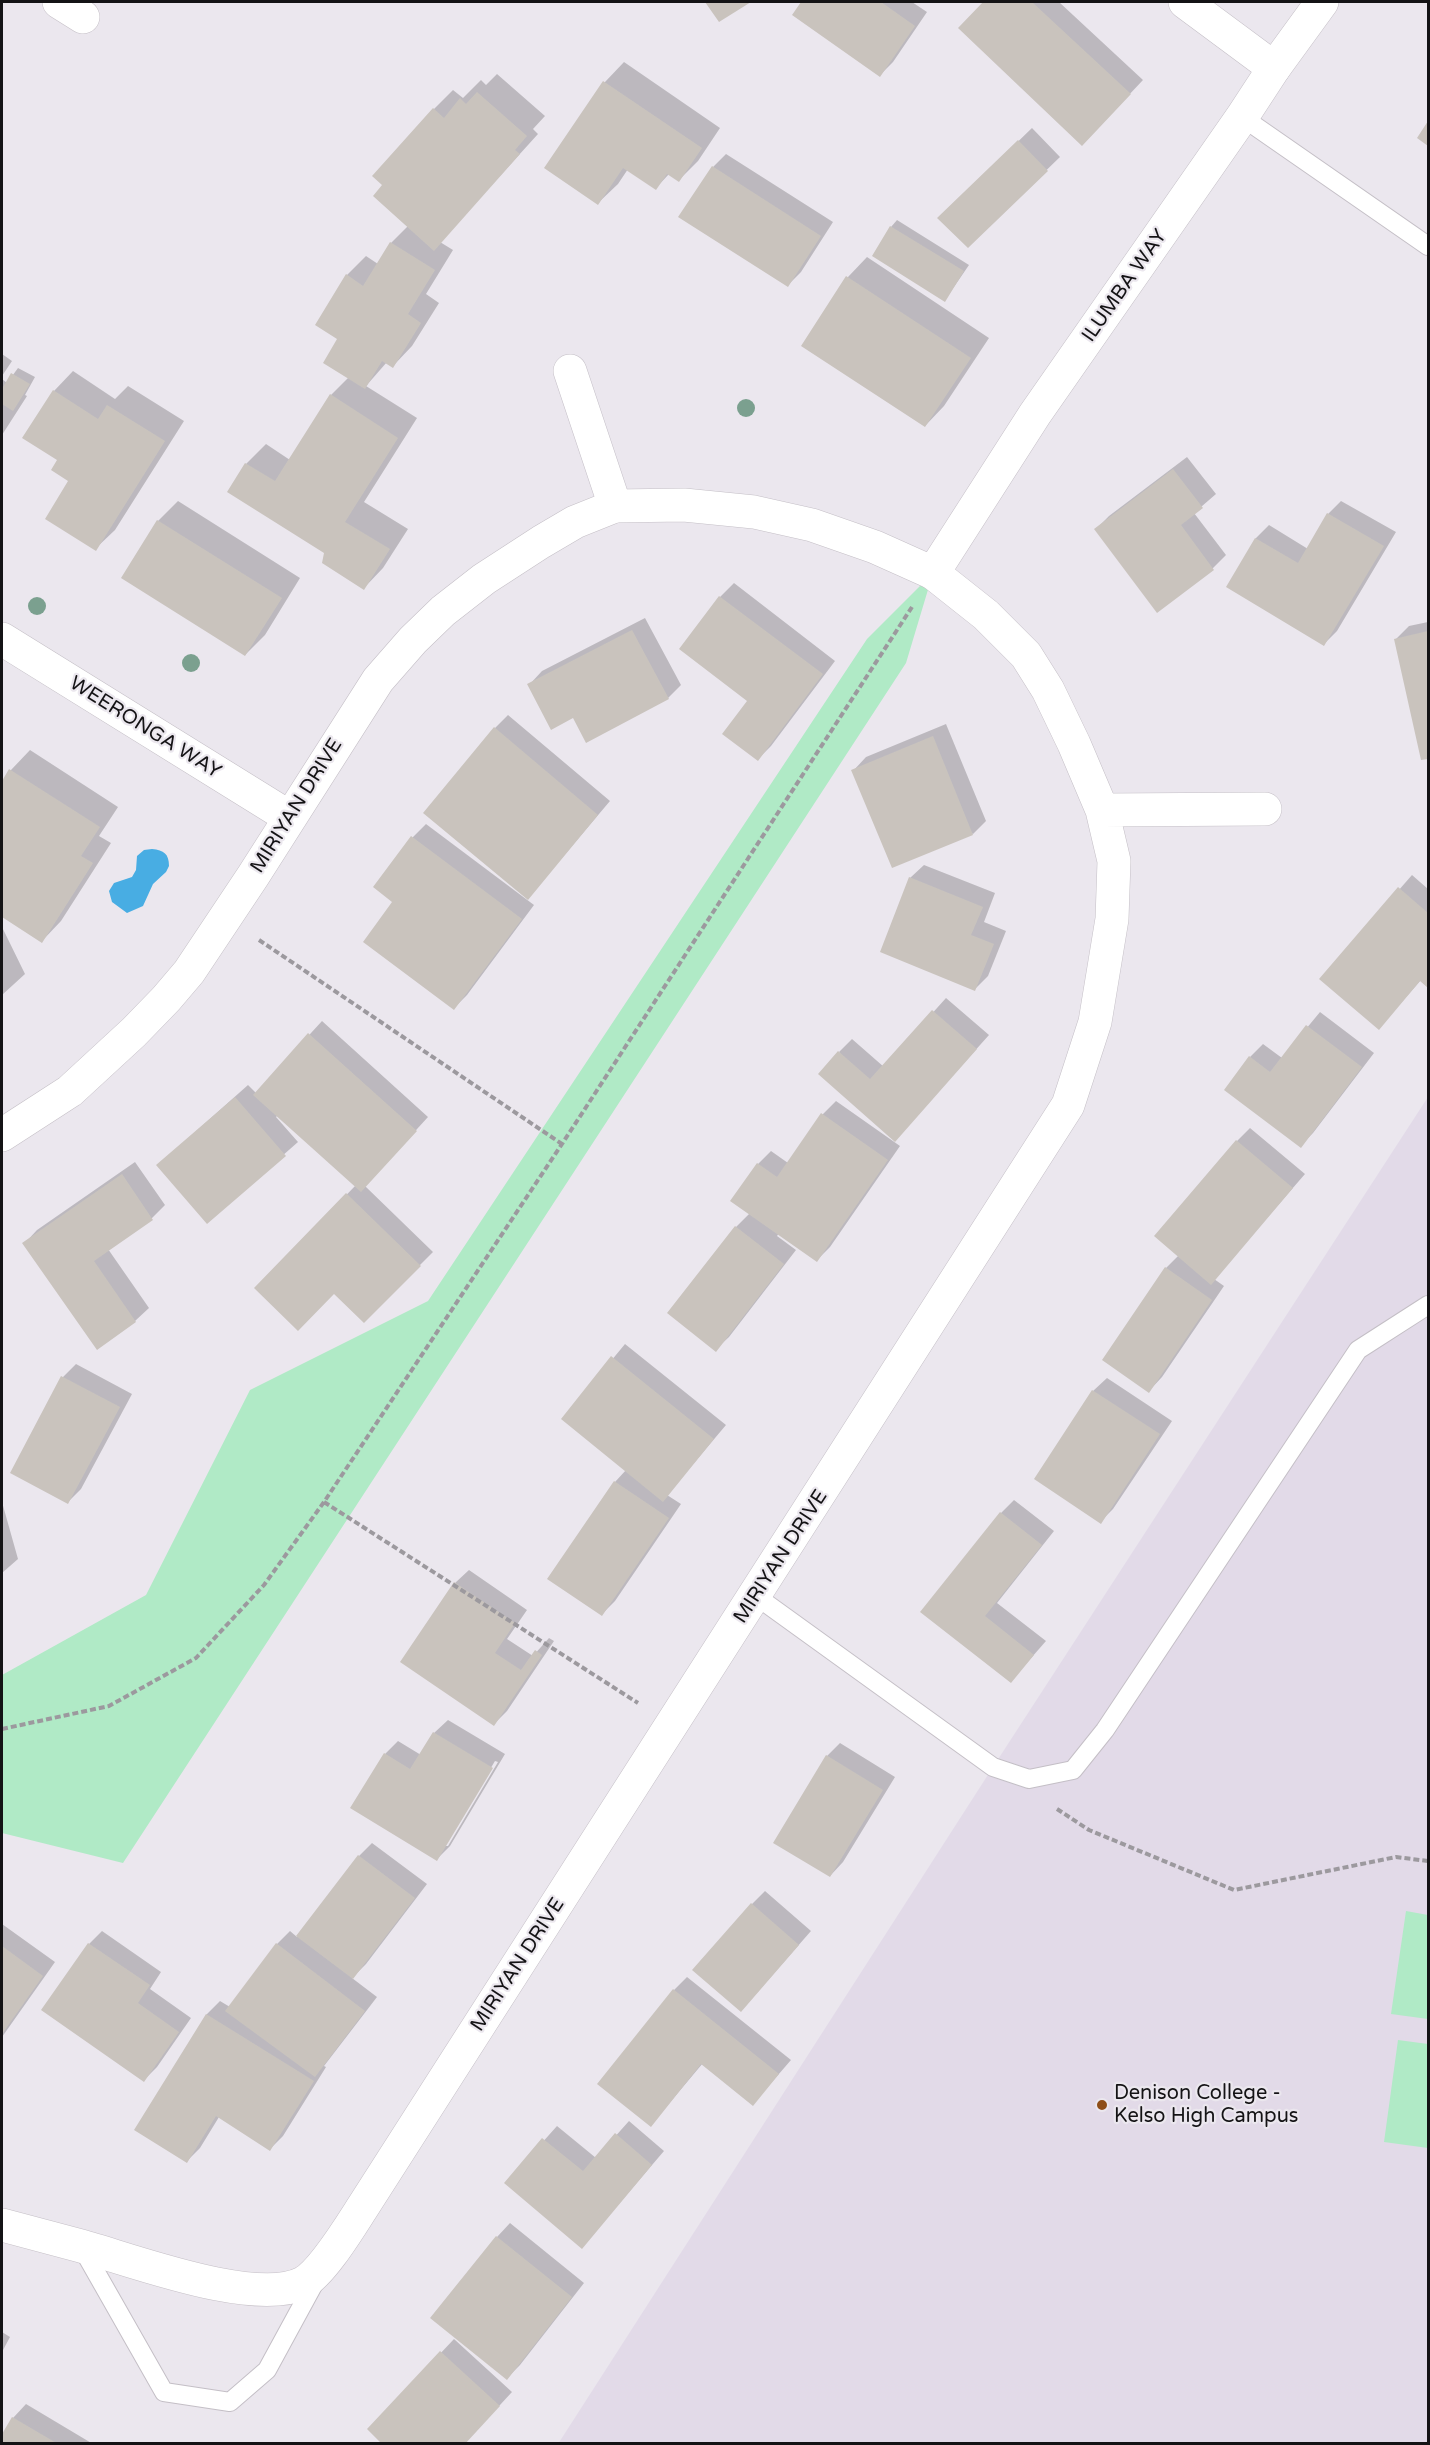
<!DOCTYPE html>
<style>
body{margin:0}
#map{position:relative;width:1430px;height:2445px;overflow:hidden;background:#ebe7ee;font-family:"Varela Round",sans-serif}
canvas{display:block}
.frame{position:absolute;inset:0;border:3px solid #141315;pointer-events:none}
</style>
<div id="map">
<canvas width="1430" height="2445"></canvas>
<div class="frame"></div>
</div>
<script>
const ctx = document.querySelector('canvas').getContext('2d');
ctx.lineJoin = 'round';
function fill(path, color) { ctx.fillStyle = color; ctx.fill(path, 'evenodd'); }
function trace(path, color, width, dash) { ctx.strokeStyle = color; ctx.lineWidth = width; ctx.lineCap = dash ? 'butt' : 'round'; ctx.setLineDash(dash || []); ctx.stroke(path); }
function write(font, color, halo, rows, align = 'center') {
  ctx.font = font + ' "Varela Round",sans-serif'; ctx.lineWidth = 4.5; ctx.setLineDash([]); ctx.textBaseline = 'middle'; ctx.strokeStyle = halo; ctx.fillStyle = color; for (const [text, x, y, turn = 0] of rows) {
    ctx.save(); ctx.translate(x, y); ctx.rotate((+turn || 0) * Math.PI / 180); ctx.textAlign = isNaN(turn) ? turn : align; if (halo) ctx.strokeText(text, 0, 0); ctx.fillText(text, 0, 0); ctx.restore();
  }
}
const built = new Path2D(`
 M1428,1097V2443L558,2444L993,1767Z`);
const green = new Path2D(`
 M933,573L906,663L123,1863L2,1833V1675L146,1595L250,1390L428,1301L867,639Z
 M1406,1911L1428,1915V2019L1391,2014Z
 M1398,2040L1428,2044V2148L1384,2142Z`);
const water = new Path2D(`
 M152,849C164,850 169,854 169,866L166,872L153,884L143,906L127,913L112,902L109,891L114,883L132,877L136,870L137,856L144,850Z`);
const shadow = new Path2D(`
 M707,2H748L719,20Z
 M803,2H912L927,12L893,62L880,75L794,15Z
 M985,2H1059L1143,80L1095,131L960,28Z
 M624,62L720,128L698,161L679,180L669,174L656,188L628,169L618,184L598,203L546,168L605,82Z
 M497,74L545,116L533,129L538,134L440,242L453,250L426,294L439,303L412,346L393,366L387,362L366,386L417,418L364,502L408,529L383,568L364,588L326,552L246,464L266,444L290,460L331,395L349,377L339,339L347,275L366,256L378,264L391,243L408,226L434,109L453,90L463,98L481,80L486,85Z
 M1032,128L1060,157L968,246L939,218Z
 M726,154L833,222L801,272L788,285L713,167Z
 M897,220L969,265L945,300L874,255L891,227Z
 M867,257L989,338L944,406L925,426L803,345L848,277Z
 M2,354L12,361L2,376Z
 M18,368L35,377L25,395L27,396L2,435V379L7,383Z
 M73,371L115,399L128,386L184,421L115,530L95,549L70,481L59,459L54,391Z
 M1187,457L1216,494L1194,513L1226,555L1213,568L1158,611L1096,529L1109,516Z
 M178,501L300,578L265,635L245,655L123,578L158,521Z
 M1341,501L1396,532L1337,631L1324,644L1228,587L1256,538L1269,525L1308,549L1328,514Z
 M734,583L835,661L771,746L758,759L749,700L681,649L720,597Z
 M645,618L681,685L668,698L574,716L529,685L542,671Z
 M1428,622V757L1422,758L1396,639L1409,626Z
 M508,715L610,801L528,898L495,728Z
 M946,724L986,821L973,834L853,771L866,757Z
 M30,750L118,807L99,836L111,843L61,921L42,941L2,915V887L4,883L2,882V784L11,770Z
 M426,824L534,905L467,995L454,1008L395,902L413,837Z
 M924,865L995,893L984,922L1006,931L988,976L975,989L910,878Z
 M1412,875L1428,889V986L1421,980L1379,1028L1321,979Z
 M2,927L25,974L2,995Z
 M946,998L989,1035L895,1140L839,1052L852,1039L884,1067Z
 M1320,1012L1374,1053L1313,1133L1300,1146L1250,1057L1263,1044L1282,1058Z
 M322,1021L428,1117L365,1186L433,1252L364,1321L335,1292L256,1288L356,1185L278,1115L276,1117L298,1142L207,1222L158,1165L248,1085L256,1093Z
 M836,1101L900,1146L830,1247L817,1260L779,1233L777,1236L796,1250L729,1337L715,1350L669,1313L736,1227L750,1213L758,1164L771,1151L788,1163L823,1114Z
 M1250,1128L1305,1174L1214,1279L1224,1286L1162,1377L1149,1391L1104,1359L1166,1268L1179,1255L1237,1141Z
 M135,1162L165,1205L152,1218L108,1249L149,1308L135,1321L98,1348L24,1244L37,1230Z
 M625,1344L726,1425L667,1495L681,1504L615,1601L602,1614L549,1579L615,1482L626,1470L563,1419Z
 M76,1364L132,1394L81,1489L68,1502L12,1473L63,1377Z
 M1107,1378L1172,1421L1113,1509L1100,1522L1093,1391Z
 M1014,1500L1054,1531L997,1603L1046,1641L1011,1681L922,1612L1001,1513Z
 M2,1502L18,1559L2,1573Z
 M469,1570L527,1610L507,1639L533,1656L549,1638L554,1641L507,1711L494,1724L402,1662L455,1583Z
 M448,1720L505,1754L450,1846L437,1859L385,1754L398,1741L421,1755L434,1733ZM495,1761L498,1762L448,1846H444Z
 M840,1743L895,1777L843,1862L830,1876L775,1842L827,1756Z
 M372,1843L427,1884L366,1964L352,1978L377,1997L324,2066L326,2067L283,2136L270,2149L219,2117L200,2148L187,2161L136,2130L207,2014L220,2001L230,2007L277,1944L290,1931L297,1937L359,1856Z
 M765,1891L811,1931L754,1996L752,1904Z
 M2,1924L55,1962L2,2037Z
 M102,1931L161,1972L150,1989L191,2018L157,2067L144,2080L89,1944Z
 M687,1977L791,2060L753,2104L703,2063L651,2125L674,1990Z
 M629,2121L664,2151L582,2247L506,2183L557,2126L596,2158Z
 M510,2223L584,2283L520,2365L507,2378L432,2318L497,2237Z
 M2,2332L10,2337L2,2352Z
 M454,2339L512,2392L464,2444L369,2429Z
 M26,2404L93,2444H2V2437L13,2418Z`);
const building = new Path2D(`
 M705,2H751L719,22Z
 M801,2H881L915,26L880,77L792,15Z
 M983,2H1032L1131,94L1082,146L958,28Z
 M603,81L702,148L679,182L667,174L656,190L623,168L598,205L544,168Z
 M477,92L527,136L515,150L520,154L434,251L373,196L382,185L372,176L433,108L444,118L460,98L466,104Z
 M1428,121V146L1417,138Z
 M1018,140L1048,171L968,248L937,218Z
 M712,166L821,236L788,287L678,217Z
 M890,226L964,271L945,302L872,256Z
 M390,242L435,270L408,314L421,323L393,368L382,361L365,389L323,363L337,339L315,325L346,274L363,286Z
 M846,276L971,358L925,427L801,346Z
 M11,373L30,384L13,411L2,404V389Z
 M53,390L98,419L107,405L165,441L96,551L45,519L68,481L51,470L57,460L22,438Z
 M330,394L398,438L345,522L390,549L364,590L322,563L324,553L227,492L245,463L275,481Z
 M1173,469L1203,508L1181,525L1214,570L1157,613L1094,529Z
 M1327,513L1384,546L1324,646L1226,587L1255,538L1298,563Z
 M157,520L282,598L245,656L121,578Z
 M719,596L823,674L758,761L722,734L747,701L679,649Z
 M632,630L669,699L586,743L573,718L551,730L527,684Z
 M1428,631V759L1421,760L1394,639Z
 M494,727L598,815L528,900L423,813Z
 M933,736L973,835L892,868L851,770Z
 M9,769L100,827L81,856L93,863L42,943L2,917V781Z
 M411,836L522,919L454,1010L363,942L392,902L373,887Z
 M909,877L983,907L971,935L994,944L975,991L880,952Z
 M1398,887L1428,913V988L1420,981L1379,1030L1319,979Z
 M932,1010L977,1049L895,1142L818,1074L838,1051L870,1079Z
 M1306,1025L1362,1067L1301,1148L1224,1090L1249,1056L1270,1072Z
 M308,1033L417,1131L361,1192L253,1095Z
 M235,1097L286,1156L207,1224L156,1165Z
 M821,1113L888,1160L817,1262L730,1201L757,1163L777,1177Z
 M1236,1140L1293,1188L1211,1285L1154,1236Z
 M122,1174L153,1220L94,1261L136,1322L97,1350L22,1243Z
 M346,1193L421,1266L364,1323L334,1294L298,1331L254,1288Z
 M735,1226L784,1264L716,1352L667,1313Z
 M1165,1267L1212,1300L1149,1393L1102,1360Z
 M611,1356L714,1439L663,1502L561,1419Z
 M61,1376L120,1407L68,1504L10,1473Z
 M1092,1390L1160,1434L1101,1524L1034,1479Z
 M614,1481L669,1518L602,1616L547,1579Z
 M1000,1512L1042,1545L985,1616L1034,1655L1011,1683L920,1612Z
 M454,1582L515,1623L495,1653L521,1670L535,1650L542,1655L494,1726L400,1662Z
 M433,1732L493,1768L437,1861L350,1808L384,1753L410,1769Z
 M826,1755L883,1790L830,1877L773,1843Z
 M358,1855L415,1898L353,1979L296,1936Z
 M751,1903L799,1945L741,2012L692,1970Z
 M88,1943L150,1985L138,2003L179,2032L144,2082L41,2010Z
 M276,1943L365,2011L315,2077L225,2011Z
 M2,1946L43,1976L2,2034Z
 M673,1989L779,2074L753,2106L701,2064L651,2127L597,2084Z
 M206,2014L314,2081L270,2151L216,2116L187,2163L134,2130Z
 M615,2133L652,2165L582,2249L504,2183L542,2138L583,2171Z
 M496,2236L572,2297L507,2380L430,2318Z
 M440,2351L500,2406L465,2444H382L367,2429Z
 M12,2417L58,2444H2V2434Z`);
const path = new Path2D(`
 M259,940L562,1144
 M324,1502L638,1703
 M2,1729L109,1706L196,1658L264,1585L324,1502L562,1144L912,607
 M1057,1809L1089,1830L1234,1890L1396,1857L1428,1861`);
const lane = new Path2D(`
 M1242,117L1428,246
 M756,1596L993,1767L1029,1779L1073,1770L1105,1730L1358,1350L1428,1305
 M81,2246L164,2392L230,2402L267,2370L316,2280`);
const street = new Path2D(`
 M59,2L83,17
 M1185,2L1274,68
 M570,371L615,506
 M2,639L289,817
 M1102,810L1265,809
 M2,2225C28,2232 54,2239 81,2246C132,2260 255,2307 303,2283C323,2272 351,2225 364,2205L1068,1105L1095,1022L1112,919L1114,861L1102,810L1074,744L1048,690L1026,655L986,615L933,573`);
const secondary = new Path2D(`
 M2,1135L70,1091L134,1032L166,999L189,972L253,876L378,680L413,640L443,611L484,579L541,542L575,522L615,506L684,505L754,512L812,525L875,547L933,573L1035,414L1242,117L1274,68L1322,2`);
const trees = [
 [746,408],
 [37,606],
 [191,663]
];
const markers = [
 [1102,2105,6,"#8e4e18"]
];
const streetNames = [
 ["ILUMBA WAY",1125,286,-55],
 ["WEERONGA WAY",145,728,32],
 ["MIRIYAN DRIVE",297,806,-58],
 ["MIRIYAN DRIVE",781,1557,-57],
 ["MIRIYAN DRIVE",518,1965,-57]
];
const poiNames = [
 ["Denison College -",1114,2094],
 ["Kelso High Campus",1114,2117]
];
fill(built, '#e2dae8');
fill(green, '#b0eac6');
fill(water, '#48ade3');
fill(shadow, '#0003');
fill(building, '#c9c3bd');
trace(lane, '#c4bfc6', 20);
trace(street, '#c4bfc6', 34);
trace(secondary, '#c4bfc6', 34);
trace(path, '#9c999e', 4, [6, 3]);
trace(lane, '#fff', 18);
trace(street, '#fff', 33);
trace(secondary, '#fff', 33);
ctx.fillStyle = '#7ba08f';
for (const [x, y] of trees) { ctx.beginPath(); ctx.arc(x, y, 9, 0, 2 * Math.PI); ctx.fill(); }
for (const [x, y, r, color] of markers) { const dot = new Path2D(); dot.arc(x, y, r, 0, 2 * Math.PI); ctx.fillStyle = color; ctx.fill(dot); trace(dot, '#ebe7ee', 2); }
write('20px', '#141315', '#ebe7ee', streetNames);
write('20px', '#141315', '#ebe7ee', poiNames, 'left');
</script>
